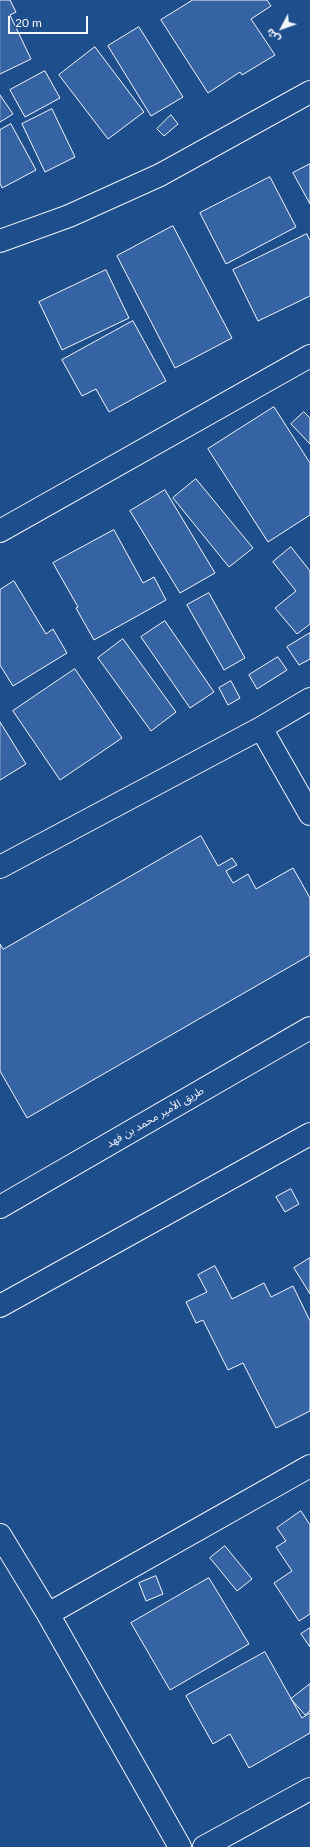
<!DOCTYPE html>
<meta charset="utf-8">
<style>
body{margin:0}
#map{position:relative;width:310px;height:1847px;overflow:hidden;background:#1f4e8c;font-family:Lato,"Noto Sans Arabic",sans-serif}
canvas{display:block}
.north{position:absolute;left:262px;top:8px;width:40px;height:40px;-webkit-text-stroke:3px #1f4e8c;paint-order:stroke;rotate:229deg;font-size:11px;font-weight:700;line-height:16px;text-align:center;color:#f2f6ff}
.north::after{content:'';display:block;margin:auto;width:14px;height:18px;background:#f2f6ff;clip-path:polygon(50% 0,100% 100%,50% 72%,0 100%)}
.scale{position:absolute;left:8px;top:16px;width:80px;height:18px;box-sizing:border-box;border:2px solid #f2f6ff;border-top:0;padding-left:5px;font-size:12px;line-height:14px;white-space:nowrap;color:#f2f6ff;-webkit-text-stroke:3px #1f4e8c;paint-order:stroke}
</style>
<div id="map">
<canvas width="310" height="1847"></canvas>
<div class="north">ش</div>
<div class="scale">20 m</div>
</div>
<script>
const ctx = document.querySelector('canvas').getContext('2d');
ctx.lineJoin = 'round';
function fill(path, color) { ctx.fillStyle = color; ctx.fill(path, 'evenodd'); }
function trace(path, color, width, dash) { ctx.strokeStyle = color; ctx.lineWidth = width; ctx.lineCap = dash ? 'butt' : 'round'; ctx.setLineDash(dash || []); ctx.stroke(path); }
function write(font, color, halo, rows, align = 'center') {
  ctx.font = font + ' Lato,"Noto Sans Arabic",sans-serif'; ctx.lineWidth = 3; ctx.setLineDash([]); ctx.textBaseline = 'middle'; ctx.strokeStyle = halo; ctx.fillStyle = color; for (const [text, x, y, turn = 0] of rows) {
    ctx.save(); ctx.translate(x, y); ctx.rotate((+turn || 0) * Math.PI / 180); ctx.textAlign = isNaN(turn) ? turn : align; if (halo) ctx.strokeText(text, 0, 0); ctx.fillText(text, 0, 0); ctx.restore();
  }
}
const building = new Path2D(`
 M0,0H10L16,12L10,15L31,59L0,74Z
 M193,0H267L271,6L251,19L275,55L242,75L240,72L208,93L161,20Z
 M139,27L183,97L151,116L108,46Z
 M95,47L144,112L108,139L59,75Z
 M45,71L60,98L25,117L10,90Z
 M0,95L13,114L0,122Z
 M52,109L75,157L45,172L22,124Z
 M171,115L178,124L164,136L157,129Z
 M11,124L36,170L2,188L0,183V130Z
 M310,164V204L293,173Z
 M270,177L296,227L226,264L200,213Z
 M173,226L232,338L175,368L117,256Z
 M307,234L310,241V296L258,321L233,270Z
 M106,270L129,318L62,350L39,302Z
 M133,321L166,381L109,412L96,389L82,396L62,360Z
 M274,407L310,463V515L268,542L208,449Z
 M304,412L310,418V444L291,424Z
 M196,479L253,548L229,567L173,498Z
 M165,490L215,573L180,593L130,511Z
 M114,530L143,583L154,577L166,600L94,640L76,608L78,607L53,563Z
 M291,547L310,571V624L297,634L275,608L296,591L273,562Z
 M14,581L46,634L53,629L67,653L13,686L0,665V590Z
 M209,593L245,658L224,670L187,605Z
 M165,621L214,692L190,708L141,637Z
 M310,633V659L299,665L287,647Z
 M123,639L176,712L151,731L98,658Z
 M278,657L287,670L257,689L249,675Z
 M75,669L122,738L60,780L13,711Z
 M231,681L240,698L228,705L219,688Z
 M0,722L26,764L0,780Z
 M201,836L218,866L232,858L237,865L226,871L233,883L248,874L256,889L293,868L310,898V955L27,1118L0,1071V944L3,949Z
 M291,1189L299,1204L285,1212L276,1197Z
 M310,1258V1294L294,1268Z
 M215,1266L232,1299L264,1283L271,1297L293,1286L310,1321V1411L276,1428L243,1363L228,1370L203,1320L196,1323L186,1302L207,1292L198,1275Z
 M301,1511L310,1525V1614L299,1621L274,1583L292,1571L276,1547L286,1541L277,1528Z
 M225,1546L252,1579L237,1591L210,1558Z
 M156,1576L163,1594L146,1601L139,1583Z
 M209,1578L249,1644L170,1690L131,1623Z
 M310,1628V1647L301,1634Z
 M265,1652L302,1718L310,1713V1733L249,1768L230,1734L213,1744L186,1696Z
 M310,1684V1711L305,1715L291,1699Z`);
const street = new Path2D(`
 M0,241L69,216L160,175L310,92
 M0,531L310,356
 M261,728L310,814
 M0,867L261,728L310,699
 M0,1535L48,1614
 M180,1847L48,1614L310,1466
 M204,1847L310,1789`);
const secondary = new Path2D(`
 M0,1207L310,1028
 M0,1306L310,1134`);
const streetNames = [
 ["طريق الأمير محمد بن فهد",155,1117,-30]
];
fill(building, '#3563a3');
trace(building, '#f2f6ff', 1);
trace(street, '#f2f6ff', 24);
trace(secondary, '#f2f6ff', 24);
trace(street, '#1f4e8c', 22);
trace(secondary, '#1f4e8c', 22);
write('11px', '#f2f6ff', '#1f4e8c', streetNames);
</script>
